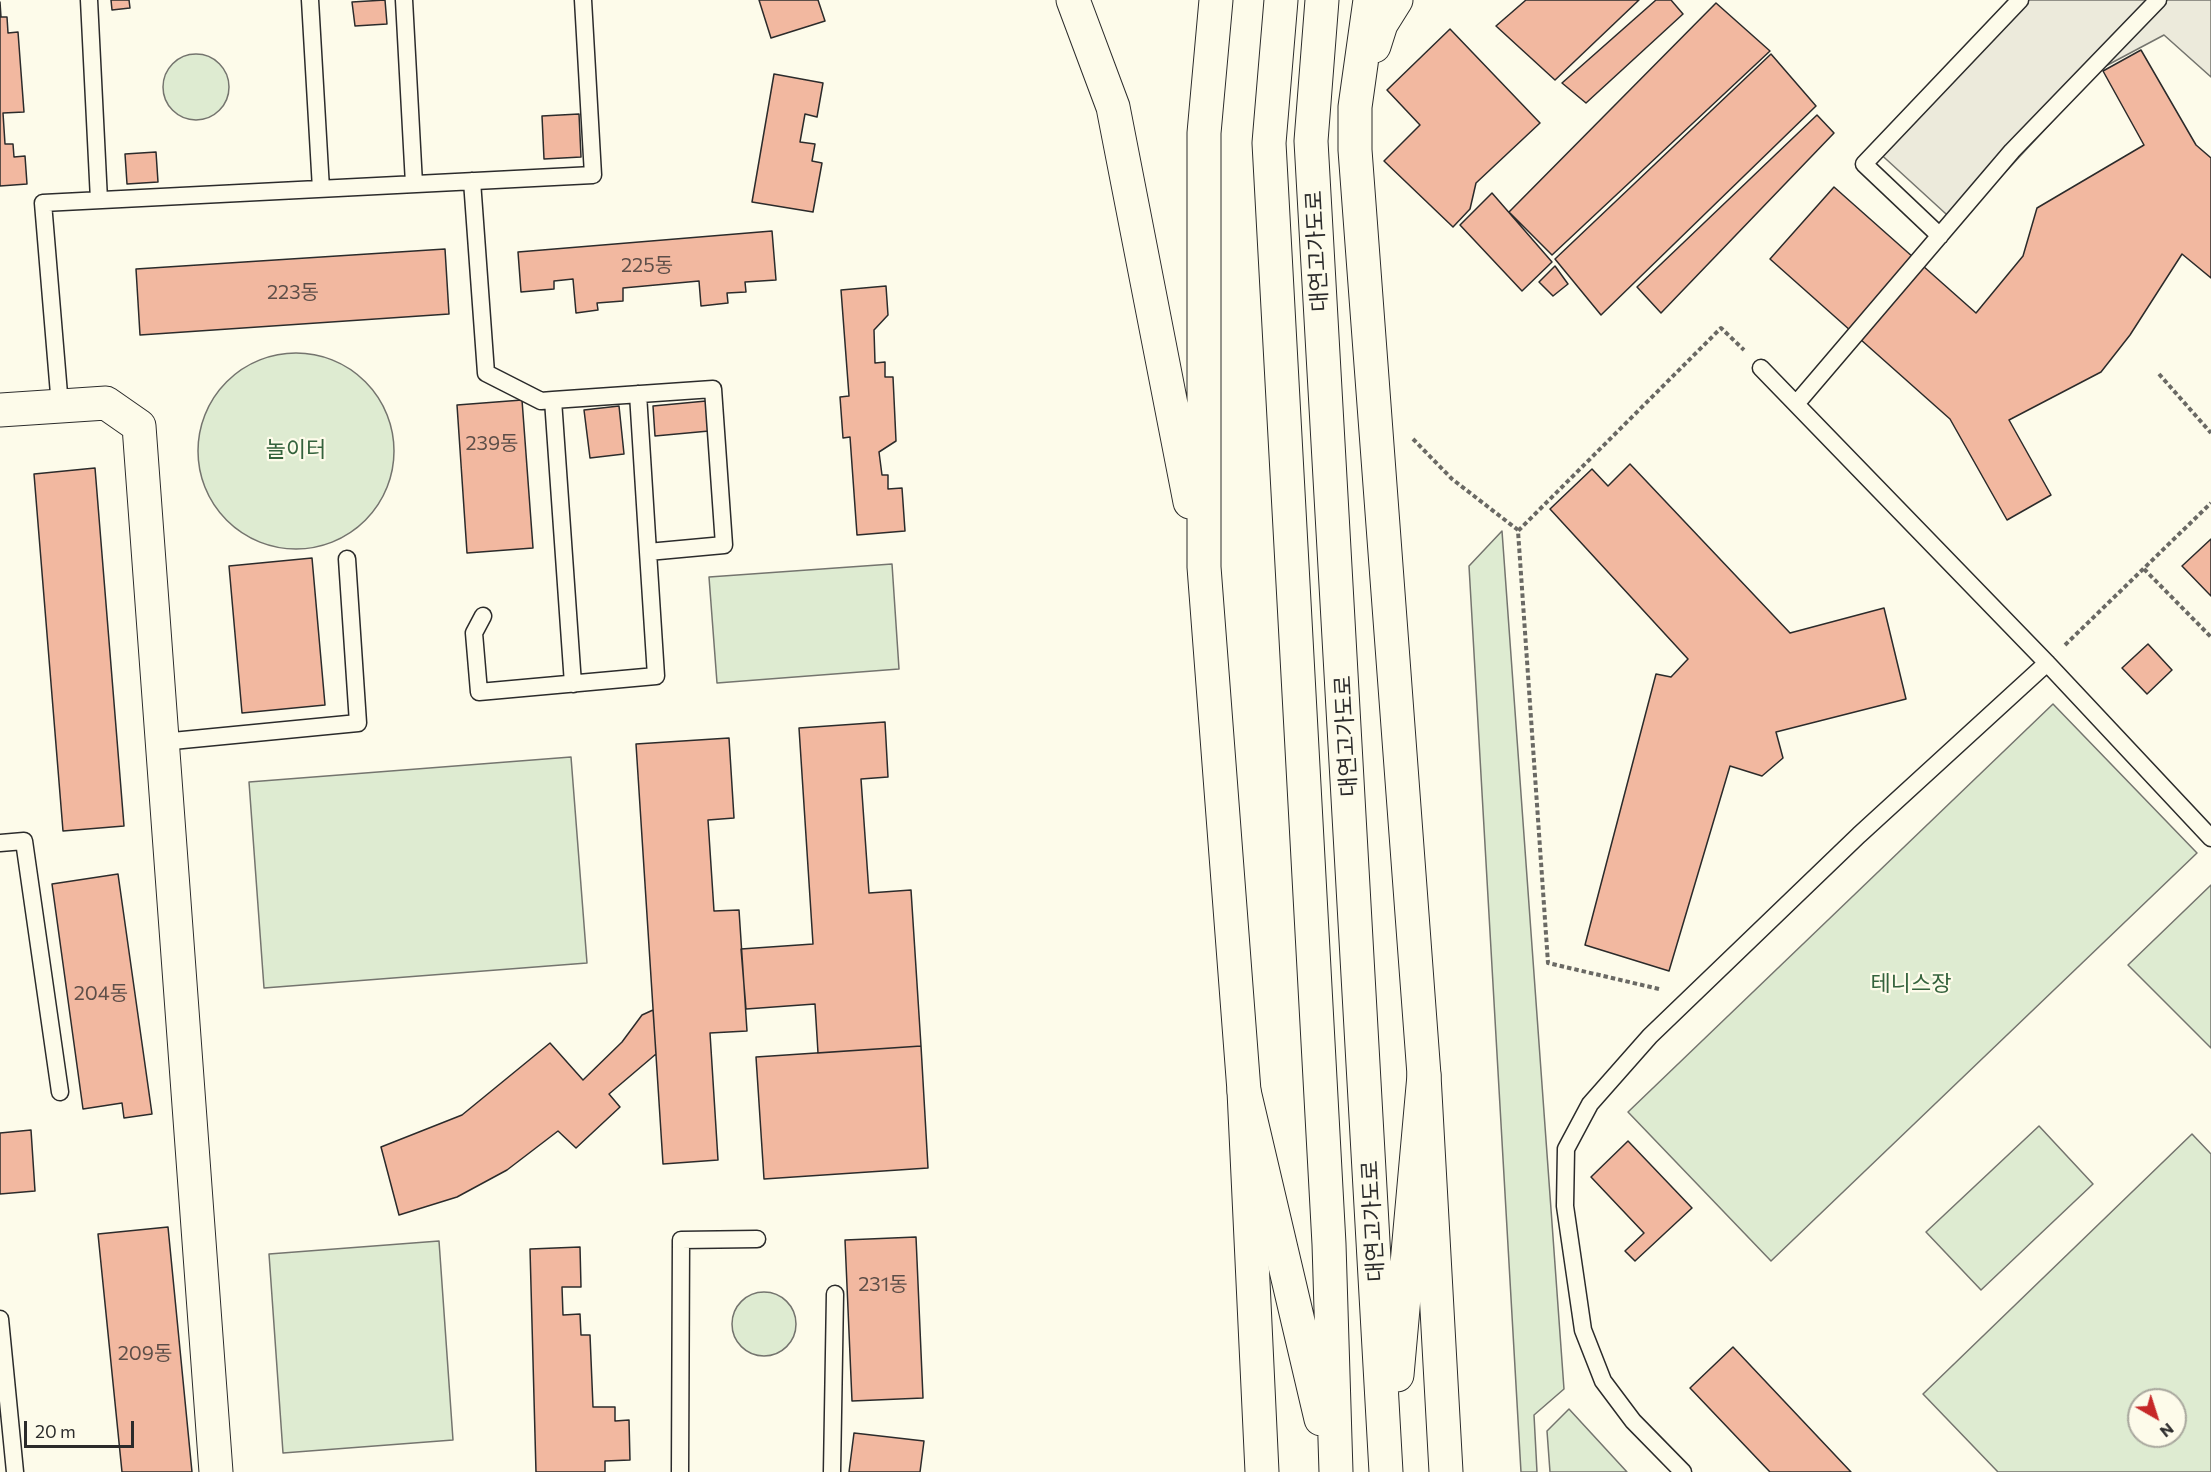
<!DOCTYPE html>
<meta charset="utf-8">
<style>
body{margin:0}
#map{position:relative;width:2211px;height:1472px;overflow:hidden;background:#fdfbea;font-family:Commissioner,sans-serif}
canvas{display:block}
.north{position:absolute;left:2127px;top:1388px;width:60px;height:60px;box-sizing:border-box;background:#fdfbea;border:2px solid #a9a89e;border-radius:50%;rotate:141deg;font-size:16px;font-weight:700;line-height:24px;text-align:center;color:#2b2b2b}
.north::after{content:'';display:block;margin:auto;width:21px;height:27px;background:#c62828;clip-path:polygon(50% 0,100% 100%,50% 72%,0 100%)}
.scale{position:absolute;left:24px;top:1421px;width:110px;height:27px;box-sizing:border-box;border:3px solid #2b2b2b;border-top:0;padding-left:8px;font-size:18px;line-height:21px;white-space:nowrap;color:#2b2b2b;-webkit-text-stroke:4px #fdfbea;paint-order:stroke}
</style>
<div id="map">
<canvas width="2211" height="1472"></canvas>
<div class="north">N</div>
<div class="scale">20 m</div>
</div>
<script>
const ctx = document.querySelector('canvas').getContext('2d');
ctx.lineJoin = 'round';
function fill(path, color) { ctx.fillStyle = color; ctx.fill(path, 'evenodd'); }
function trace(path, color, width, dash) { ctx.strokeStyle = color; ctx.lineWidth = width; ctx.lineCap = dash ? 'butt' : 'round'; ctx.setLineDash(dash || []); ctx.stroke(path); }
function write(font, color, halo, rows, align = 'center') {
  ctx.font = font + ' Commissioner,"Noto Sans KR",sans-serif'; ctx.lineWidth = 4.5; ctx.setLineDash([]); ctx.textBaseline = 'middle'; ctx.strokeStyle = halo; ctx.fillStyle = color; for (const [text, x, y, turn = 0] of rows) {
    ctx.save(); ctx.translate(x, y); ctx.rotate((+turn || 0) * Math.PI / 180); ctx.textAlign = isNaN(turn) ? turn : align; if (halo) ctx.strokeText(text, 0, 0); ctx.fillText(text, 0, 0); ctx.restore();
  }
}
const green = new Path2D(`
 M163 87a33 33 0 1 1 66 0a33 33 0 1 1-66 0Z
 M198 451a98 98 0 1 1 196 0a98 98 0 1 1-196 0Z
 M1502,531L1564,1389L1534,1415L1537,1472H1521L1469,566Z
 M892,564L899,669L717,683L709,577Z
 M2053,704L2197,853L1771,1261L1628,1112Z
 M571,757L587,963L264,988L249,782Z
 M2211,885V1048L2128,965Z
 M2039,1126L2093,1184L1981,1290L1926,1232Z
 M2192,1134L2211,1154V1472H1998L1923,1394ZM2139,1400H2175V1436H2139Z
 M439,1241L453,1440L283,1453L269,1254Z
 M732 1324a32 32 0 1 1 64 0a32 32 0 1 1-64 0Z
 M1569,1409L1627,1472H1550L1547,1431Z`);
const parking = new Path2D(`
 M2015,0H2211V77L2164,35L2102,68L1957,224L1875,149Z`);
const building = new Path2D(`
 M111,0H129L130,8L112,10Z
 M385,0L387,24L355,26L352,2Z
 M759,0H818L825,21L771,38Z
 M1526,0H1639L1555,80L1496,26Z
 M1656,0H1671L1683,14L1586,103L1562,83Z
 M0,2L1,17H7L8,33L18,32L24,112L3,113L5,144H13L14,157L25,156L27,184L0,186Z
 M1716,3L1770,51L1552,255L1509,212Z
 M1450,29L1540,123L1476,183L1470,209L1453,227L1384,161L1420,125L1387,90Z
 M2141,50L2196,145L2211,158V278L2182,254L2130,335L2101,372L2009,420L2051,495L2007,520L1950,419L1770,259L1834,187L1976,313L2023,256L2037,208L2144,145L2103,71Z
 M1771,54L1816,106L1601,315L1555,259Z
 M774,74L823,83L817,117L805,114L800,142L815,144L812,161L822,163L813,212L752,202Z
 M579,114L581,157L544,159L542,116Z
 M1817,115L1834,133L1661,313L1637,287Z
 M156,152L158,182L127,184L125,154Z
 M1492,193L1552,262L1522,291L1460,225Z
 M772,231L776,280L745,282L746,292L727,293L728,303L701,306L699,281L623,288V301L597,303L598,310L576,313L573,279L554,281V289L521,292L518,252Z
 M445,249L449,314L140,335L136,269Z
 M1555,266L1568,284L1553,296L1539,282Z
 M886,286L888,315L874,330L875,363L885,362V377H893L896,441L879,452L882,475H888V489L902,488L905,531L857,535L850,437L843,438L840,397L849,396L841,290Z
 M522,400L533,548L467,553L457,405Z
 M706,401L709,431L655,436L653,406Z
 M619,406L624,454L590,458L584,410Z
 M1630,464L1790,633L1884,608L1906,699L1776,732L1783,758L1762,776L1730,766L1669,971L1585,945L1656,674L1671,677L1688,659L1550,509L1592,469L1608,486Z
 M95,468L124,826L63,831L34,474Z
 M2211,539V596L2182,566Z
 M312,558L325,705L242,713L229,566Z
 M2148,644L2172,670L2147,694L2122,668Z
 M885,722L888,777L861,779L869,893L911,890L921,1046L818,1053L815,1004L746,1009L741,949L813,944L799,728Z
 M729,738L734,818L708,820L714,911L739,910L747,1031L710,1033L718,1160L663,1164L636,744Z
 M118,874L152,1114L124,1118L122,1103L83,1109L52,884Z
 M653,1010L656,1054L609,1094L620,1107L576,1148L558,1131L507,1170L457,1197L399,1215L381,1147L462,1115L550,1043L583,1080L622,1042L642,1015Z
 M921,1046L928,1168L764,1179L756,1057Z
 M31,1130L35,1191L0,1194V1133Z
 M1628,1141L1692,1208L1635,1261L1625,1251L1644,1233L1591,1177Z
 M168,1227L192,1472H122L98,1234Z
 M916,1237L923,1398L852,1401L845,1240Z
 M580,1247L581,1287H562L563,1315L580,1314L581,1335H590L593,1407H615V1421L629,1420L630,1460L605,1461V1472H536L530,1249Z
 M1733,1347L1851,1472H1770L1690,1388Z
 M854,1433L924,1441L920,1472H849Z`);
const path = new Path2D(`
 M2159,374L2211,433
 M1413,439L1452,479L1518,530
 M2144,569L2211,637
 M2065,645L2211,503
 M1659,989L1548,963L1518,531L1721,328L1744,350`);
const lane = new Path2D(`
 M89,0L99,200
 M310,0L321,189
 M404,0L414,184
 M472,181L486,373L541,401L553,400L713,389L724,545L648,552L638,394
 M1940,236L1864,164L2020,0
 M1761,368L2047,663L2211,838
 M553,400L573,684
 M1796,404L2012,151L2158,0
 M60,406L43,203L593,175L583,0
 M483,616L474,633L479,692L656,676L648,552
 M162,742L358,723L347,559
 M0,843L24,841L60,1092
 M0,1319L15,1472
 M680,1472L681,1240L757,1239
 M832,1472L835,1294
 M1683,1472L1633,1421L1603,1381L1583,1330L1565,1206L1566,1149L1590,1104L1650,1036L1859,835L2047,663`);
const street = new Path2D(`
 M0,410L106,403L139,426L216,1472`);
const secondary = new Path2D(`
 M1073,0L1113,107L1190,502
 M1216,0L1204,133V567L1244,1091L1262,1472
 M1370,0L1355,107V150L1424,1075L1446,1472
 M1374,46L1381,24L1396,0`);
const highway = new Path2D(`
 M1281,0L1269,143L1329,1244L1336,1472
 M1322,0L1311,141L1386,1472
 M1244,1091L1321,1419
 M1397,1375L1424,1075`);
const numberNames = [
 ["225동",647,265],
 ["223동",293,292],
 ["239동",492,443],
 ["204동",101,993],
 ["231동",883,1284],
 ["209동",145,1353]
];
const streetNames = [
 ["대연고가도로",1317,251,-93],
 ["대연고가도로",1346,736,-93],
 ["대연고가도로",1373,1221,-93]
];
const parkNames = [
 ["놀이터",296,450],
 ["테니스장",1911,984]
];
fill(green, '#deebd1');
trace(green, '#74746e', 1.5);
fill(parking, '#eceadb');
trace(parking, '#74746e', 1.5);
fill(building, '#f2b8a0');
trace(building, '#2b2b2b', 1.5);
trace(lane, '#2b2b2b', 19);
trace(street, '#2b2b2b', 35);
trace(secondary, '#2b2b2b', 35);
trace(highway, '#2b2b2b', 35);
trace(path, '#6a6964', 4, [4.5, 3]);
trace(lane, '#fdfbea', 16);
trace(street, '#fdfbea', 33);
trace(secondary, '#fdfbea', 33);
trace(highway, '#fdfbea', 33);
write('20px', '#5d4e48', null, numberNames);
write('22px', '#2b2b2b', '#fdfbea', streetNames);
write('22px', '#34623c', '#fdfbea', parkNames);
</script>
